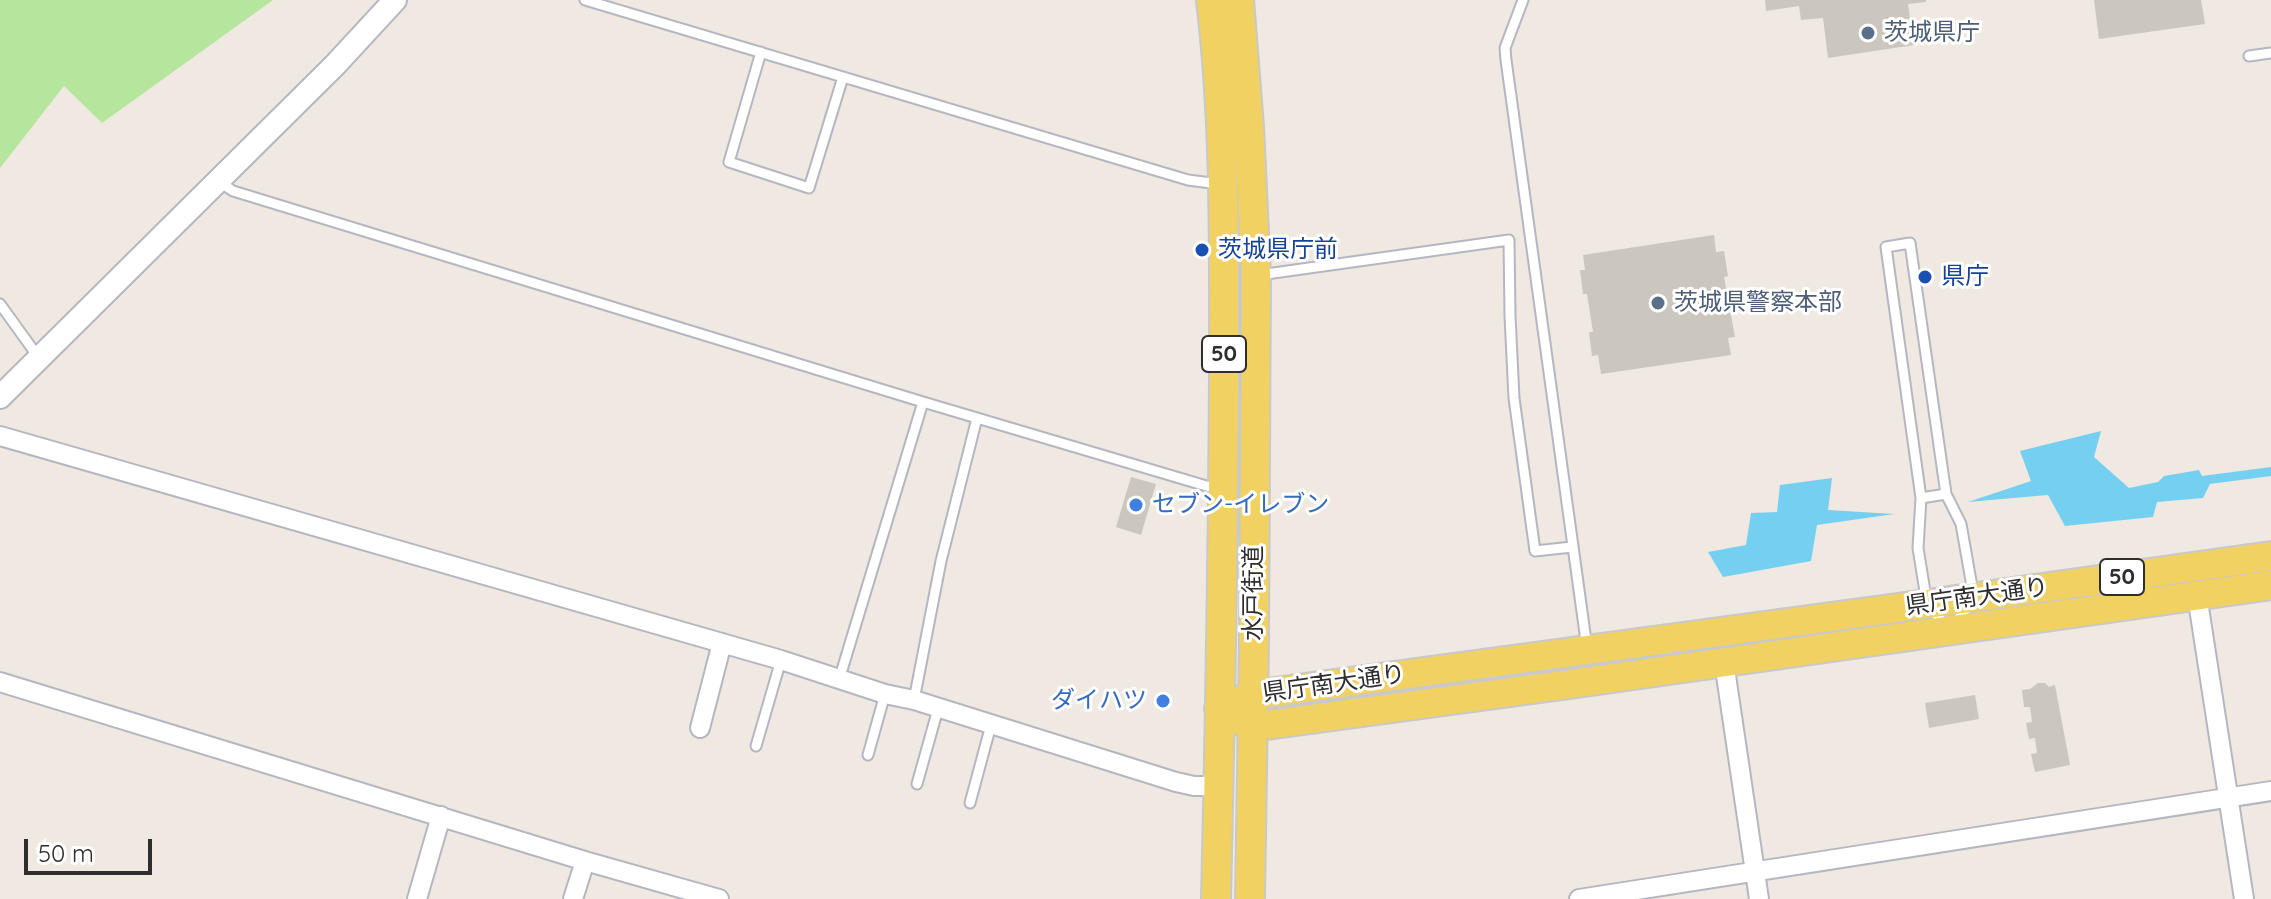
<!DOCTYPE html>
<meta charset="utf-8">
<style>
body{margin:0}
#map{position:relative;width:2271px;height:899px;overflow:hidden;background:#efe9e1;font-family:Quicksand,sans-serif}
canvas{display:block}
.scale{position:absolute;left:24px;top:839px;width:128px;height:36px;box-sizing:border-box;border:4px solid #2e2e2e;border-top:0;padding-left:10px;font-size:24px;line-height:28px;white-space:nowrap;color:#2e2e2e;-webkit-text-stroke:6px #fff;paint-order:stroke}
</style>
<div id="map">
<canvas width="2271" height="899"></canvas>
<div class="scale">50 m</div>
</div>
<script>
const ctx = document.querySelector('canvas').getContext('2d');
ctx.lineJoin = 'round';
function fill(path, color) { ctx.fillStyle = color; ctx.fill(path, 'evenodd'); }
function trace(path, color, width, dash) { ctx.strokeStyle = color; ctx.lineWidth = width; ctx.lineCap = dash ? 'butt' : 'round'; ctx.setLineDash(dash || []); ctx.stroke(path); }
function write(font, color, halo, rows, align = 'center') {
  ctx.font = font + ' Quicksand,"Noto Sans JP",sans-serif'; ctx.lineWidth = 6; ctx.setLineDash([]); ctx.textBaseline = 'middle'; ctx.strokeStyle = halo; ctx.fillStyle = color; for (const [text, x, y, turn = 0] of rows) {
    ctx.save(); ctx.translate(x, y); ctx.rotate((+turn || 0) * Math.PI / 180); ctx.textAlign = isNaN(turn) ? turn : align; if (halo) ctx.strokeText(text, 0, 0); ctx.fillText(text, 0, 0); ctx.restore();
  }
}
const green = new Path2D(`
 M0,0H273L102,123L64,86L0,168Z`);
const water = new Path2D(`
 M2101,431L2094,457L2129,488L2158,482L2164,476L2199,470L2202,476L2271,467V476L2210,484L2203,498L2157,502L2153,517L2065,526L2048,495L1968,502L2031,481L2020,451Z
 M1832,478L1828,510L1894,514L1817,525L1811,561L1723,577L1708,552L1746,545L1751,513L1777,512L1780,485Z`);
const building = new Path2D(`
 M1765,0H1926V2L1908,4L1914,45L1828,58L1823,18L1801,20L1799,6L1766,11Z
 M2094,0H2201L2205,24L2099,39Z
 M1714,235L1716,252L1724,251L1728,276L1724,277L1735,337L1728,338L1731,355L1601,374L1598,355L1592,356L1589,332H1593L1587,294H1583L1580,270H1585L1583,255Z
 M1131,477L1156,484L1141,535L1116,527Z
 M2038,683H2045L2049,687L2055,685L2070,765L2035,772L2031,754L2037,753L2035,738L2029,739L2026,723L2032,722L2030,707H2024L2022,690L2030,689Z
 M1975,695L1979,719L1929,728L1925,703Z`);
const service = new Path2D(`
 M585,0L1188,180L1219,184
 M1523,0L1505,48L1506,60L1587,648
 M761,52L729,162L809,188L843,77
 M2249,56L2271,53
 M218,181L233,191L923,402L1220,490
 M1910,243L1946,494L1961,524L1974,598L1950,630L1927,604L1918,548L1921,498L1886,247Z
 M1259,275L1509,240L1510,316L1514,398L1535,551L1572,547
 M0,304L39,358
 M1921,498L1946,494
 M839,680L923,402
 M914,700L941,561L977,418
 M756,746L781,660
 M868,755L885,694
 M917,784L938,709
 M970,803L991,725`);
const minor = new Path2D(`
 M0,436L781,660L885,694L914,700L1176,782L1194,786H1218
 M2197,595L2244,899
 M1724,662L1759,899
 M0,682L585,861L719,899
 M700,728L722,643
 M417,899L441,816
 M573,899L585,861
 M1579,899L2271,791`);
const tertiary = new Path2D(`
 M0,397L335,65L395,0`);
const primary = new Path2D(`
 M1211,0C1226,125 1224,251 1224,376C1223,551 1220,725 1216,899
 M1239,0L1249,126L1256,275L1254,640L1250,899
 M1219,709L1252,727L1570,684L2271,585
 M1219,709L1253,695L1927,604L2271,556`);
const markers = [
 [1868,33,8,"#5c6f8a"],
 [1202,250,8,"#1a4fb4"],
 [1925,277,8,"#1a4fb4"],
 [1658,303,8,"#5c6f8a"],
 [1136,505,8,"#3f7fe0"],
 [1163,701,8,"#3f7fe0"]
];
const shields = [
 [1224,354,44],
 [2122,577,44]
];
const shieldNames = [
 ["50",1224,354],
 ["50",2122,577]
];
const serviceNames = [
 ["茨城県庁",1884,33],
 ["茨城県警察本部",1674,303]
];
const transitNames = [
 ["茨城県庁前",1218,250],
 ["県庁",1941,277]
];
const shopNames = [
 ["セブン-イレブン",1152,505],
 ["ダイハツ",1147,701,"right"]
];
const streetNames = [
 ["水戸街道",1254,593,-90],
 ["県庁南大通り",1977,597,-8],
 ["県庁南大通り",1334,684,-8]
];
fill(green, '#b6e59e');
fill(water, '#75cff0');
fill(building, '#cbc7bf');
trace(service, '#b4b7c1', 13);
trace(minor, '#b4b7c1', 22);
trace(tertiary, '#b4b7c1', 26);
trace(primary, '#c9c9c9', 32);
trace(service, '#fff', 9);
trace(minor, '#fff', 18);
trace(tertiary, '#fff', 22);
trace(primary, '#f2d163', 28);
for (const [x, y, r, color] of markers) { const dot = new Path2D(); dot.arc(x, y, r, 0, 2 * Math.PI); ctx.fillStyle = color; ctx.fill(dot); trace(dot, '#fff', 3); }
for (const [x, y, w] of shields) { const box = new Path2D(); box.roundRect(x - w / 2, y - 18, w, 36, 6); ctx.fillStyle = '#fff'; ctx.fill(box); trace(box, '#2e2e2e', 2); }
write('bold 22px', '#2e2e2e', null, shieldNames);
write('24px', '#4e5e75', '#fff', serviceNames, 'left');
write('24px', '#164399', '#fff', transitNames, 'left');
write('24px', '#366cbe', '#fff', shopNames, 'left');
write('24px', '#2e2e2e', '#fff', streetNames);
</script>
